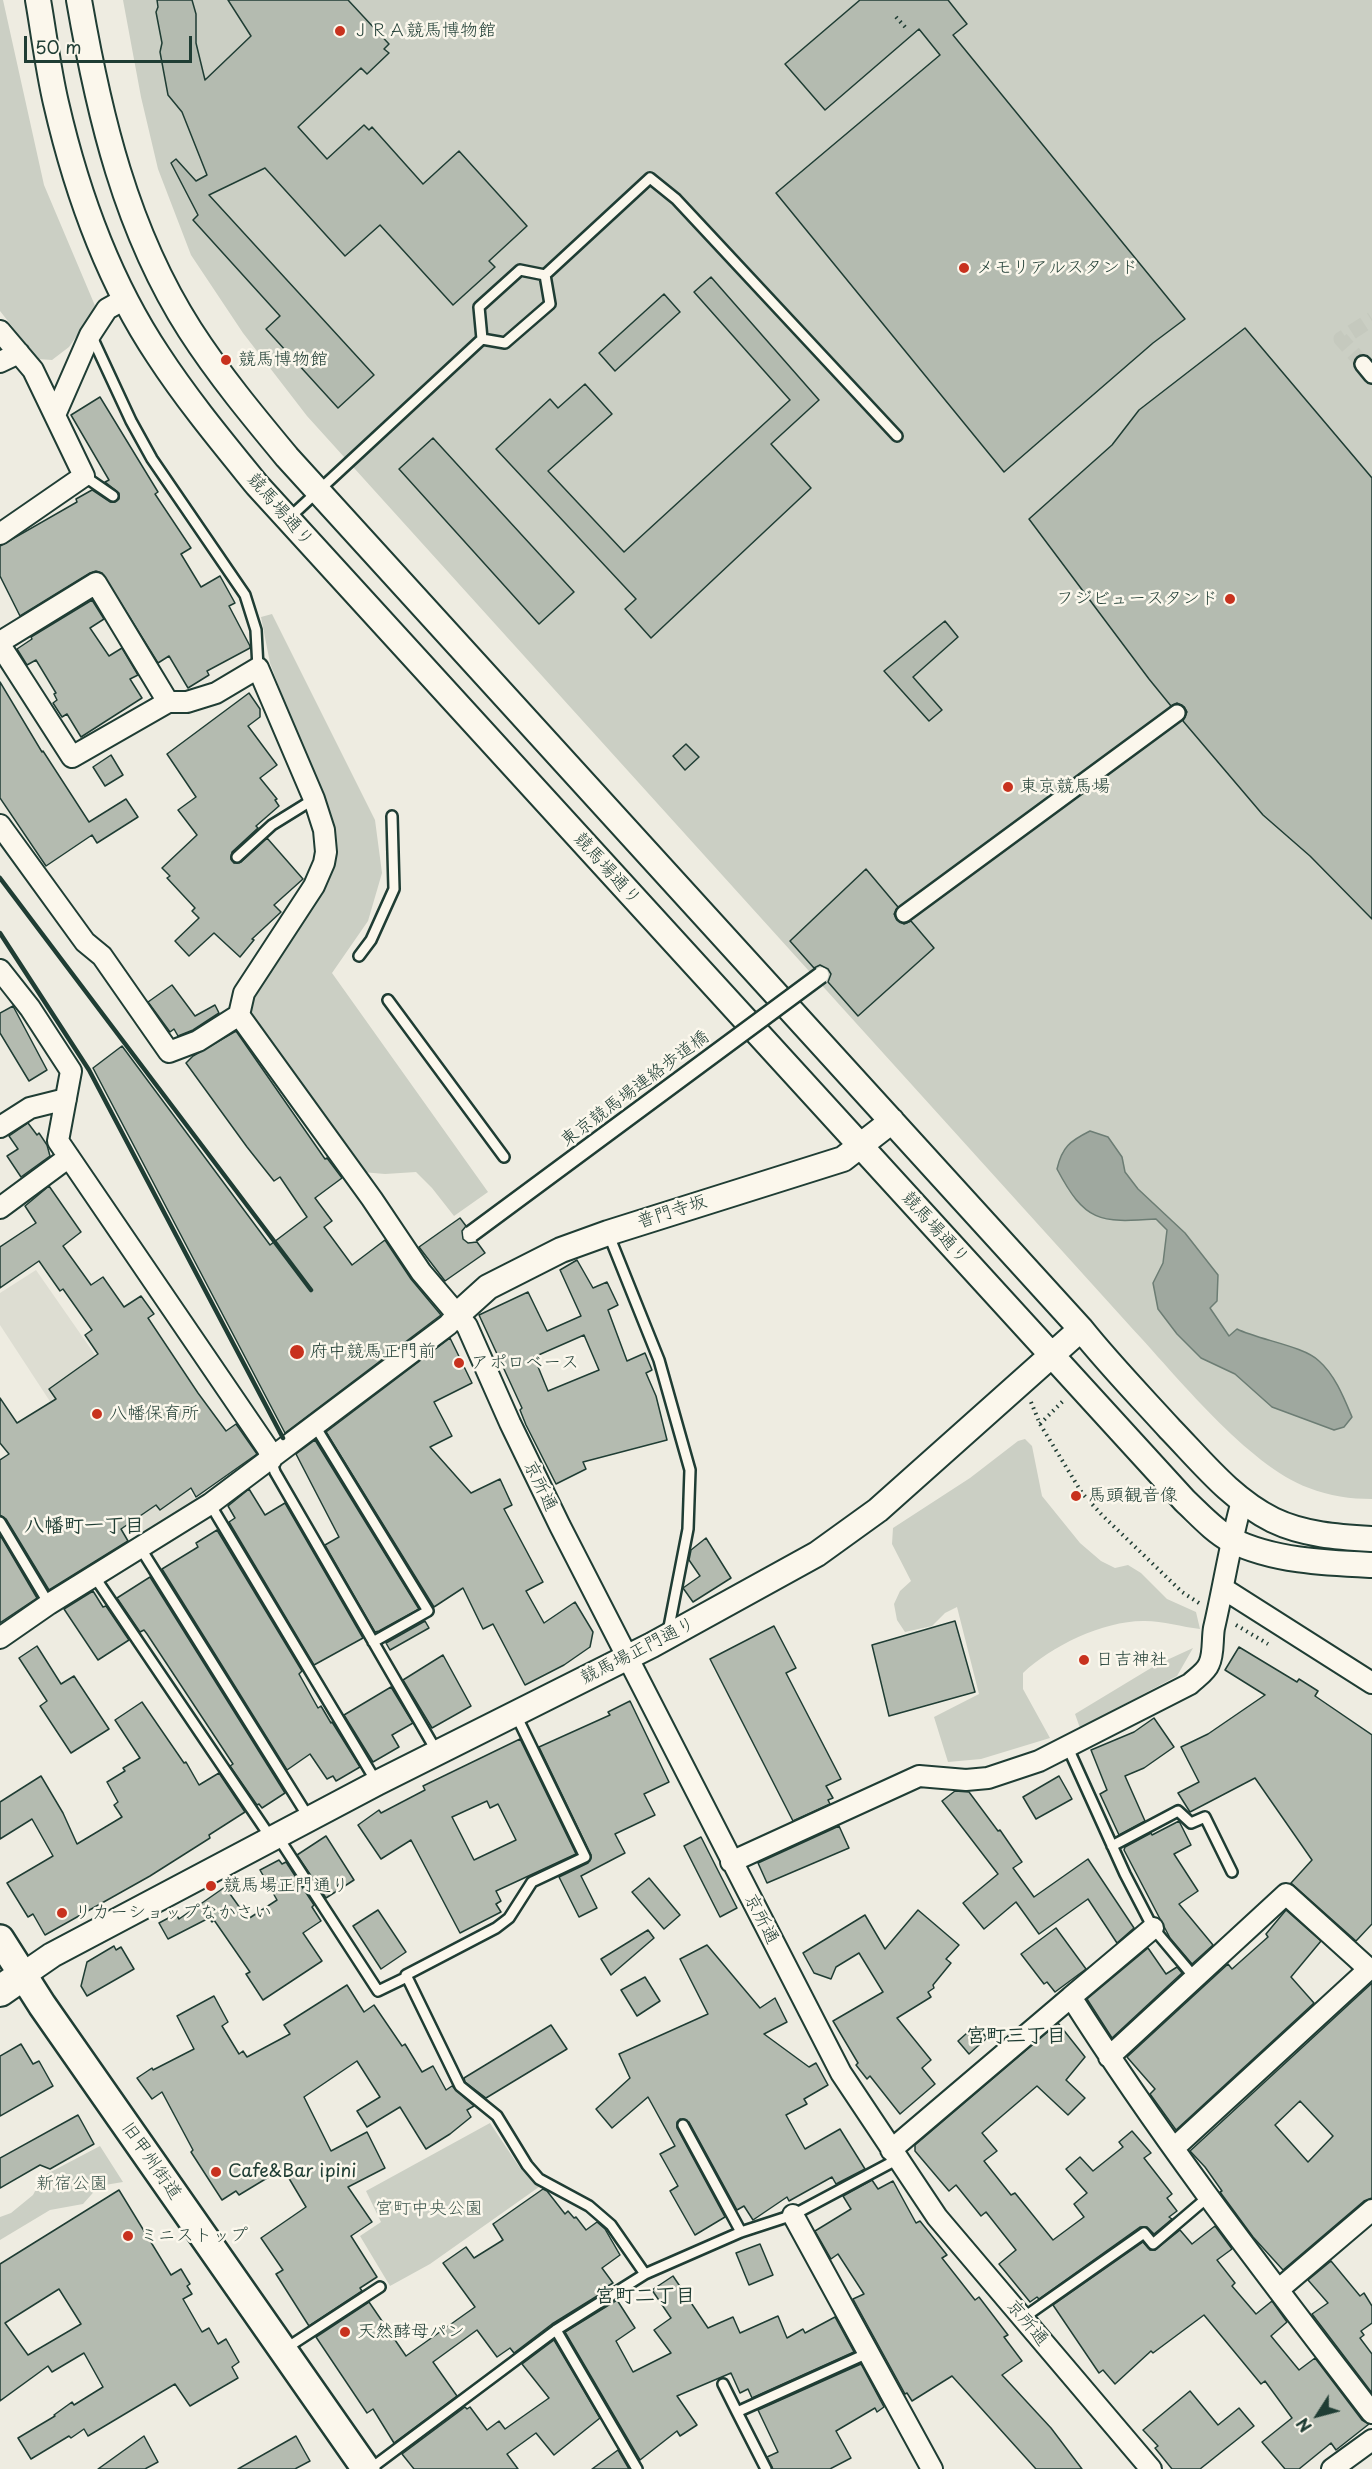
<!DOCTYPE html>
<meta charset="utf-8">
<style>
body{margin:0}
#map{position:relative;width:1372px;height:2469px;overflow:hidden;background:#eeece1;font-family:"Playpen Sans",sans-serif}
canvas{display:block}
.north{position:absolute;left:1288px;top:2385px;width:60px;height:60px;-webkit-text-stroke:4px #fbf7ec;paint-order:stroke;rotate:234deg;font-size:16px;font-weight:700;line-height:24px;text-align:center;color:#1f3d34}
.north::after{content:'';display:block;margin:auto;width:21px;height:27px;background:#1f3d34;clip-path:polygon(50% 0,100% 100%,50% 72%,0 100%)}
.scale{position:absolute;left:24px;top:36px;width:168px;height:27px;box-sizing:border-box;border:3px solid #1f3d34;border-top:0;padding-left:8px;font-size:18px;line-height:21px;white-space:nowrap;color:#1f3d34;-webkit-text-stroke:4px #fbf7ec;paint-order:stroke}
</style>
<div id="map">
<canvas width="1372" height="2469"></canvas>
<div class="north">N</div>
<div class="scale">50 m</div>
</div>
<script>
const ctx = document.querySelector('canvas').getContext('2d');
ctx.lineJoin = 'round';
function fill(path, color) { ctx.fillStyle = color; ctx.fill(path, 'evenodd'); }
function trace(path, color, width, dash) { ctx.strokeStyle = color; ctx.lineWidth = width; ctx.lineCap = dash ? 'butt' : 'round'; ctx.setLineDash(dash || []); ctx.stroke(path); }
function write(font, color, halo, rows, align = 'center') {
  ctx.font = font + ' "Playpen Sans","Klee One",sans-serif'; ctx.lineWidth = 5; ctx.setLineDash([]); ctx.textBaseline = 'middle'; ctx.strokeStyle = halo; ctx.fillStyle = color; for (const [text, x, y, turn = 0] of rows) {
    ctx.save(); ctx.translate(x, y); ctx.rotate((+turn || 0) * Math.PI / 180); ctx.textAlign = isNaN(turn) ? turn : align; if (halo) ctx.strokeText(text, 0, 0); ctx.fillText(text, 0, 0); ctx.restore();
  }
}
const built = new Path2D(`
 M36,1270L198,1503L140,1539L0,1325V1293Z`);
const green = new Path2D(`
 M0,0H3L44,185L96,308L69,347L52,360L38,359L0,311Z
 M123,0H1372V1499C1351,1499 1329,1496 1309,1488C1248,1466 1175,1374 1130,1326L307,416L243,333L191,255L158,169L141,97Z
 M272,614L375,820L382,873L368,921L332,973L488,1192L454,1216L432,1188L416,1172L385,1174L362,1172L247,1012L250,997L329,876L336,860L333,831L270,663L261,617Z
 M1025,1439L1032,1446L1042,1496L1080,1543L1101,1561L1115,1568L1128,1565L1141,1573L1167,1599L1196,1612L1200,1629C1182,1627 1163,1621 1145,1621C1105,1620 1051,1646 1023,1673V1689L1050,1738L981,1759L948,1762L934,1717L979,1694L957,1607L945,1613L932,1626L905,1632L897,1620L894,1604L900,1591L911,1581L892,1544L893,1528L970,1478L1018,1441Z
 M1193,1648L1177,1676L1080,1728L1075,1714L1156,1665Z
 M490,2123L520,2168L539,2187L430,2264L390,2286L360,2236L381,2222L366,2191Z
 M100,2146L123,2182L99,2186L83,2204L50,2210L0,2240V2217L11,2213L33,2195L43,2176Z`);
const water = new Path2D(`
 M1090,1131L1108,1137L1122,1157L1125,1172L1138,1189L1185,1233L1218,1275L1217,1301L1210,1308L1229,1336L1237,1329C1259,1340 1304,1346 1319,1361C1335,1375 1344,1398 1352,1417L1344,1427L1334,1430L1272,1407L1235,1374L1201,1358L1177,1334L1158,1309L1153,1283L1163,1263L1167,1230L1156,1219C1099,1223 1085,1222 1057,1169C1062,1147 1070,1141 1090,1131Z`);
const building = new Path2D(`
 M157,0H192L196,14V43L205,80L251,36L228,0H348L389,44L384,49L389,53L367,74L361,68L298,127L327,159L364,125L369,130L372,127L423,184L459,151L527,226L489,261L495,267L453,305L380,225L345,256L265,168L209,195L374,375L338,408L266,329L280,316L193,220L198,215L171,163L176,159L196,181L207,175L182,112L168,95L160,52L162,43L156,12L158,7Z
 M860,0H948L967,24L953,35L1185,319L1153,343L1004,472L776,193L940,55L919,29L825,110L785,64Z
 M711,277L819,400L771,444L811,488L651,638L625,609L636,599L496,449L550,399L558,408L585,384L612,414L548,471L624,552L790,400L694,292Z
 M664,294L680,312L615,371L599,353Z
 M1245,328L1372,478V919L1310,856L1263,815L1183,721L1187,712L1184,707L1177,703L1171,706L1149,679L1029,519L1112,445L1139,410Z
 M100,397L158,492L155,494L191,548L181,554L201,587L220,576L235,603L229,606L250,646V648L207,671L209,675L188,688L169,656L158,663L102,573L96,571L90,573L20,616L0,576V546L77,502L76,499L92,490L110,502H115L119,499V493L105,482L109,480L71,415Z
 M433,438L574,592L539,624L399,469Z
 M92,600L104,619L90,628L109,656L122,648L138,675L130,679L142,698L81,737L67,714L62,717L53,703L57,700L54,694L56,693L36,660L27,665L17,649L32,639L31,637Z
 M945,621L958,637L913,677L942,710L929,721L884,671Z
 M0,682L42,752L43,751L89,822L126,799L138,817L97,843L92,835L46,866L0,798Z
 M249,693L260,709V717L248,726L277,765L260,778L277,799L275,800L279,806L256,826L258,828L232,852L231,859L234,863L241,862L267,838L303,879L274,905L281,912L252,939L254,940L240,957L214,933L189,956L175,941L199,918L192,911L195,908L167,878L170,876L162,868L197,835L178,810L196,797L167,754Z
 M686,744L699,757L685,770L673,756Z
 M111,755L123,775L105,786L93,767Z
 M866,869L898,907L894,914L897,920L904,924L911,921L934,948L858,1016L828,982L831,974L828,969L820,965L814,968L790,941Z
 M172,985L195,1016L215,1005L219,1013L193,1030L178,1036L174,1029L170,1032L148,1002Z
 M13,1006L47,1070L29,1081L0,1033V1013Z
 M236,1031L325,1159L327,1158L342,1178L315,1198L332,1221L324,1227L352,1265L385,1240L411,1279L441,1315L285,1433L93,1068L122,1046L270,1245L307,1217L280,1177L274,1181L247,1147L186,1063L193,1056Z
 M28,1123L37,1135L39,1133L47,1145L50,1156L21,1177L7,1156L18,1149L9,1136Z
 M49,1186L81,1232L63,1246L91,1285L103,1277L124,1307L141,1296L154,1314L148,1318L198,1393L226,1431L236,1424L257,1454L196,1497L191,1488L160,1510L156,1505L121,1529L128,1541L49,1590L6,1519L0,1515V1460L9,1454L0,1443V1398L17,1423L56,1399L49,1389L98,1354L85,1335L92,1330L63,1289L60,1291L39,1261L0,1288V1247L36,1223L25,1206Z
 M460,1218L466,1226L462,1231L463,1239L468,1243L477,1242L485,1253L445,1281L419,1247Z
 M577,1260L593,1288L607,1282L618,1305L608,1310L627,1361L645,1353L652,1370L646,1373L656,1396L667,1440L583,1462L586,1469L556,1484L526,1425L520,1410L522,1408L479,1315L528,1292L547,1331L581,1316L560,1270ZM584,1335L599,1370L548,1391L534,1357Z
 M450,1338L472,1383L434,1402L452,1436L430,1447L471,1493L500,1479L512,1505L504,1509L543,1582L526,1591L544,1623L575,1602L593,1632L590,1647L564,1665L525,1685L493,1624L483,1629L463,1588L434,1607L326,1432Z
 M315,1440L419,1609L379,1631L375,1632L325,1545L339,1537L296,1454Z
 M249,1489L265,1515L285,1503L363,1638L314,1665L229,1522L235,1518L228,1506Z
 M217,1530L302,1671L299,1674L318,1708L321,1706L331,1723L332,1722L360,1767L336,1781L333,1776L327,1779L310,1754L287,1770L162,1569L198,1547L196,1543Z
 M0,1535L37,1598L0,1623Z
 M706,1538L731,1578L693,1602L683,1588L700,1576L689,1560L691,1550Z
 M150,1577L285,1793L262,1808L259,1804L257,1805L230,1766L233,1764L147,1634L144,1630L140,1632L117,1598Z
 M93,1591L103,1607L106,1606L129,1640L98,1660L64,1609Z
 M425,1621L429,1628L390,1650L386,1643Z
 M955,1621L975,1692L889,1716L872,1645Z
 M774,1626L796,1668L786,1673L841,1779L826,1786L833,1798L828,1800L830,1804L793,1821L710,1659Z
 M37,1646L61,1684L74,1676L109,1729L71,1753L40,1706L47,1701L19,1658Z
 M1239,1647L1297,1682L1299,1679L1318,1691L1315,1696L1372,1735V1924L1356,1941L1291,1883L1312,1860L1255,1778L1190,1812L1178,1793L1199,1782L1181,1747L1208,1734L1265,1695L1225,1670Z
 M443,1655L471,1706L432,1728L403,1680Z
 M391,1687L413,1723L392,1735L399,1747L373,1762L344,1715Z
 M630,1701L669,1782L644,1794L655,1815L615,1834L625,1853L581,1876L597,1908L579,1917L559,1877L588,1863L591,1855L539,1747L610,1715L608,1712Z
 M142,1702L184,1763L186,1762L199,1785L219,1773L245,1812L209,1835L210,1838L150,1876L45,1935L33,1914L28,1917L7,1883L53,1856L32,1819L0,1839V1802L41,1776L63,1813L77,1844L122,1817L114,1805L118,1802L107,1782L125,1771L123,1768L140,1758L115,1720Z
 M1154,1718L1174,1747L1144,1768L1125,1776L1145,1821L1119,1835L1100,1794L1107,1790L1091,1750L1134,1732Z
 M520,1739L576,1854L496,1891L501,1901L496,1904L501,1912L460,1933L411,1840L381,1859L358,1825L379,1810L381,1813L425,1790L423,1786ZM487,1801L490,1808L498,1804L516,1840L474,1860L452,1817Z
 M1059,1776L1072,1799L1036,1819L1023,1797Z
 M955,1791L969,1792L998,1831L1000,1830L1022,1862L1013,1868L1034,1897L1088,1859L1134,1928L1117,1943L1088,1899L1039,1934L1016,1902L984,1929L963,1903L998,1874L942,1801Z
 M1179,1821L1191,1845L1174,1854L1198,1891L1179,1904L1213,1945L1192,1964L1170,1938L1124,1850L1125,1847L1151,1833L1152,1835Z
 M839,1826L849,1848L767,1883L758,1863Z
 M326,1836L354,1880L326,1898L297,1855Z
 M701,1837L737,1908L720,1917L684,1846Z
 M279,1860L282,1864L286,1862L314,1905L312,1907L321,1921L303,1933L322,1961L263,2000L246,1974L250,1972L214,1920L212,1922L209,1918L168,1939L159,1923L176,1914L179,1919L225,1887L248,1919L277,1900L260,1870Z
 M649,1878L680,1915L664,1929L632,1892Z
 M378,1910L406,1952L381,1969L353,1926Z
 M918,1910L959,1945L946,1959L951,1963L933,1985L934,1988L928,1992L931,1997L897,2018L931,2060L922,2068L935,2084L900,2114L870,2076L867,2079L856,2065L858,2063L833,2021L883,1992L859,1953L836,1967L831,1979L814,1973L803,1953L865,1915L885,1949Z
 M1286,1910L1321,1941L1291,1977L1314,2003L1176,2130L1150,2094L1155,2089L1127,2057L1228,1964L1232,1969L1268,1937L1266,1934Z
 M1056,1928L1086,1969L1055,1992L1047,1982L1044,1984L1021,1954Z
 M648,1930L654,1938L611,1975L601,1959Z
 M707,1945L760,2008L775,1998L787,2022L764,2034L809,2067L816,2063L828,2085L804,2099L807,2104L786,2115L805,2149L840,2129L865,2169L836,2184L832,2177L789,2201L787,2197L753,2220L744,2206L737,2210L689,2122L680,2119L677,2122V2128L725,2217L695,2235L670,2191L678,2186L660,2154L675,2146L648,2097L612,2128L596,2109L630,2078L619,2054L708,2014L680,1959Z
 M114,1946L116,1950L121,1947L134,1969L87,1996L81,1986L87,1962Z
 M1148,1948L1166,1974L1177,1967L1182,1973L1112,2038L1087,1999Z
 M645,1977L660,2001L637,2016L621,1990Z
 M1372,1983V2198L1364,2201L1283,2270L1253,2237L1220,2192L1222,2191L1205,2167L1190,2151ZM1300,2101L1333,2136L1308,2162L1275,2125Z
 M347,1985L364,2012L374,2005L402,2046L405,2044L422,2072L433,2066L446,2090L452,2086L474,2106L467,2110L471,2117L450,2134L426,2149L400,2107L367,2127L357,2111L380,2097L357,2061L304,2097L331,2151L367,2132L385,2168L348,2187L372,2222L351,2236L377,2277L360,2288L362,2291L309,2326L276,2274L283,2270L261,2238L306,2207L287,2175L282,2169L239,2195L236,2191L222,2200L191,2152L193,2150L162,2092L152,2099L137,2078L152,2068L153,2070L194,2049L177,2016L214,1996L228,2022L222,2026L239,2054L243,2051L247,2057L290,2034L284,2025Z
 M1058,2023L1085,2057L1066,2080L1085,2098L1068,2115L1037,2086L982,2133L997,2151L984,2161L1011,2195L1015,2193L1053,2240L1084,2217L1074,2204L1087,2193L1066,2169L1080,2157L1093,2171L1123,2147L1119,2142L1132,2131L1151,2153L1144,2158L1172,2194L1167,2198L1177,2211L1169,2217L1172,2219L1154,2234L1147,2227H1140L1039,2299L1037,2297L1030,2302L999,2264L1016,2250L986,2212L981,2216L956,2185L949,2191L915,2151V2145Z
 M551,2025L567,2049L486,2098L465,2082L464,2078Z
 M976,2025L987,2038L969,2054L958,2041Z
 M21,2044L33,2064L39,2061L53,2086L0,2116V2056Z
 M78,2115L94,2144L50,2169L40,2165L0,2188V2158Z
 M872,2180L878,2189L893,2181L916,2223L920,2221L947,2255L942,2258L975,2300L979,2297L1008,2335L1004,2337L1022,2361L1002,2375L1051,2428L1082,2469H1036L952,2376L912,2401L907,2393L905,2394L853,2299L864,2294L838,2254L831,2259L815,2231L851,2209L843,2196Z
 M543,2189L547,2191L565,2214L568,2211L574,2218L576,2217L586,2230L597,2222L605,2229L620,2255L602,2268L613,2283L608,2286L610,2288L552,2324L514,2353L510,2348L497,2357L477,2330L433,2362L457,2396L394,2443L373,2409L367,2413L316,2337L369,2302L406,2356L475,2307L443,2263L466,2247L474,2258L503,2240L493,2224Z
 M119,2190L171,2275L181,2269L190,2284L187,2286L192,2294L183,2299L202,2332L209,2328L218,2344L226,2339L239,2362L232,2367L238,2378L190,2406L175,2384L88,2436L84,2429L71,2438L69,2436L31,2459L18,2438L55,2416L54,2415L72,2402L74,2405L103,2387L84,2353L52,2372L48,2366L0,2401V2264ZM59,2289L81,2324L28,2355L5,2323Z
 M1215,2226L1232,2249L1217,2260L1235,2283L1232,2286L1256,2314L1272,2301L1287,2322L1271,2336L1299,2370L1315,2358L1362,2420L1369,2424L1336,2450L1331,2443L1299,2469H1285L1262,2442L1292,2418L1265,2381L1261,2384L1204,2315L1153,2353L1151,2351L1115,2384L1103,2370L1099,2373L1053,2305L1143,2242L1150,2250H1155L1180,2230L1192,2244Z
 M760,2244L773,2275L749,2285L736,2253Z
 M1331,2261L1360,2296L1364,2293L1372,2306V2323L1361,2331L1364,2335L1360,2338L1372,2354V2393L1312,2314L1328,2303L1308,2280Z
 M673,2276L708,2328L733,2317L740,2333L778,2316L787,2338L803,2329L805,2333L835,2317L854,2352L752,2398L748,2389L740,2393L731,2373L677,2396L697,2425L680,2436L677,2431L640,2460L565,2332L617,2300L635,2328L616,2341L633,2372L671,2353L654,2330L671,2318L652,2290Z
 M554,2340L600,2418L554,2455L536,2433L507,2454L518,2469H414L402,2454L465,2407L467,2409L470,2407L487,2430L499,2421L505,2429L549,2398L522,2364Z
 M861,2364L884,2407L877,2412L875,2408L836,2431L851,2458L830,2469H773L767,2457L778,2452L758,2410Z
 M1190,2391L1218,2425L1239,2408L1254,2426L1200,2469H1172L1155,2448L1158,2446L1143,2430Z
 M144,2436L158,2462L145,2469H98Z
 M296,2436L310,2461L295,2469H238Z
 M618,2450L629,2469H592Z`);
const pedestrianTunnel = new Path2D(`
 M1363,364L1341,339L1372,319`);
const path = new Path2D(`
 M896,17L906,28
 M1031,1402L1040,1424L1082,1493L1102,1515L1182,1592L1199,1603
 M1040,1424L1063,1401
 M1236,1625L1268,1644`);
const service = new Path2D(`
 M92,337L131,421L152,459L245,595L256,630L258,668
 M482,339L479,307L520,270L545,275
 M84,476L113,496
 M289,518L482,339L505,343L550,304L545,275L650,178L676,199L897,436
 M237,857L272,825L314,799
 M359,956L371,940L394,889L392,816
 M388,1000L504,1157
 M608,1233L659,1360L690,1470L688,1529L668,1632
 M315,1426L428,1611L373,1642
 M271,1460L275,1472L437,1752
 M210,1504L377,1783
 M0,1522L49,1604
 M141,1549L309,1818
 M94,1576L271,1838
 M515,1713L585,1857L532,1882L509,1918L496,1928L406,1975L460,2086L497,2116L527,2165L539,2179L589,2206L611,2225L645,2274
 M1068,1748L1125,1874L1153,1928L1195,1978
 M278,1837L378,1991L407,1977
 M1112,1846L1178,1811L1191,1823L1205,1817L1232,1872
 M683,2125L741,2232
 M1023,2318L1144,2233L1153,2244L1208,2197
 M556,2330L637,2469
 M285,2349L380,2287
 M723,2384L737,2412
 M370,2469L556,2330L645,2274L741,2232L793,2215L898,2159
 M766,2469L737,2412L868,2353`);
const pedestrian = new Path2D(`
 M1363,364L1372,375
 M904,914L1177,713`);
const minor = new Path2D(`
 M0,331L33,370L84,476L0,534
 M0,362L19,353
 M55,415L90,335L107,309L125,299
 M0,642L96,583L168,702
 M0,645L72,757L168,702H187L216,693L258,668L314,799L324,830L326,852L324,863L314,886L244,993L239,1015
 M0,825L85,942L102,956L169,1052L198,1041L239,1015L372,1199L421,1272L467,1326L510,1423L560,1526L841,2073L937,2217L1151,2469
 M0,970L30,1008L71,1071L58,1141L268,1449L271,1460
 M0,1127L30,1108L66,1099
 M0,1208L69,1157
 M1224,1589L1372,1683
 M0,1638L49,1604L210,1504L448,1325L457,1315
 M731,1862L919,1776L966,1780L988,1778L1039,1761L1190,1684C1196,1678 1206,1672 1209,1664C1214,1654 1212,1639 1214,1628C1224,1585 1230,1543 1242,1501
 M1071,1997L1153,1928
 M1109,2057L1286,1894L1369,1969L1174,2148
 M891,2150L1071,1997C1163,2142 1268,2277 1372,2413
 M793,2215L932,2469
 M1278,2290L1372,2210
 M1332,2469L1372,2440`);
const tertiary = new Path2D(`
 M38,0C44,34 48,69 56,103C76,190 108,280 158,355C188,401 223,443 257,485L1185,1501C1199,1514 1214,1531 1231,1540C1273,1561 1326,1563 1372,1565
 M79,0C99,115 126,230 190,330C219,375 253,416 287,457L1081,1329C1109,1364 1140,1396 1170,1429C1202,1462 1231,1499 1273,1520C1304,1535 1339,1537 1372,1539
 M457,1315L488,1287L561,1250L608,1233L843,1159L892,1121
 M23,1975L52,1955L377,1783L652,1645L817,1554L878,1510L1081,1329`);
const secondary = new Path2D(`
 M0,1939L42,2005L366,2469`);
const primary = new Path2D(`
 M0,1991L23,1975`);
const rail = new Path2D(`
 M0,878L311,1290
 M0,933L89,1070L283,1438`);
const pedestrianBridge = new Path2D(`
 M471,1234L821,975`);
const markers = [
 [340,31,6,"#c8321e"],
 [964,268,6,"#c8321e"],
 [226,360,6,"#c8321e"],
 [1230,599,6,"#c8321e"],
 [1008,787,6,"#c8321e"],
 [297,1352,8,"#c8321e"],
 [459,1363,6,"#c8321e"],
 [97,1414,6,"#c8321e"],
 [1076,1496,6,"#c8321e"],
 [1084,1660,6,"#c8321e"],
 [211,1886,6,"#c8321e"],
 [62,1913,6,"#c8321e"],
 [216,2172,6,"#c8321e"],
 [128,2236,6,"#c8321e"],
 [345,2332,6,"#c8321e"]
];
const poiNames = [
 ["ＪＲＡ競馬博物館",352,31],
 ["メモリアルスタンド",976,268],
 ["競馬博物館",238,360],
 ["フジビュースタンド",1218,599,"right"],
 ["東京競馬場",1020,787],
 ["府中競馬正門前",310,1352],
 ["アポロベース",471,1363],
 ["八幡保育所",109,1414],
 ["馬頭観音像",1088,1496],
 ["日吉神社",1096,1660],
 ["競馬場正門通り",223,1886],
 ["リカーショップなかさい",74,1913],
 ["Cafe&Bar ipini",228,2172],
 ["ミニストップ",140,2236],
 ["天然酵母パン",357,2332]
];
const streetNames = [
 ["競馬場通り",280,510,49],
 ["競馬場通り",607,869,48],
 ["東京競馬場連絡歩道橋",635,1089,-37],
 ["普門寺坂",672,1212,-18],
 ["競馬場通り",935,1228,48],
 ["京所通",540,1486,64],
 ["競馬場正門通り",638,1651,-27],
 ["京所通",761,1919,63],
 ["旧甲州街道",151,2161,55],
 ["京所通",1027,2323,50]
];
const parkNames = [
 ["新宿公園",72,2184],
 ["宮町中央公園",429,2209]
];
const neighbourhoodNames = [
 ["八幡町一丁目",84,1526],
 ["宮町三丁目",1016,2036],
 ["宮町二丁目",645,2296]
];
fill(built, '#ddddd2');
fill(green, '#cbcfc4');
fill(water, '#9fa89f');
trace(water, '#6c7d74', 1.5);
fill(building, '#b4bbb0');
trace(building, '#1f3d34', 1.5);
trace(pedestrianTunnel, '#c5c9be', 15, [15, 8]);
trace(service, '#1f3d34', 14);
trace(pedestrian, '#1f3d34', 20);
trace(minor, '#1f3d34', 24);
trace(tertiary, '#1f3d34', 28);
trace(secondary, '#1f3d34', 32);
trace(primary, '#1f3d34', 34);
trace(path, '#1f3d34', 4, [1.5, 4.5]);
trace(service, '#fbf7ec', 9);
trace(pedestrian, '#fbf7ec', 15);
trace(minor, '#fbf7ec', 20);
trace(tertiary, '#fbf7ec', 24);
trace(secondary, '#fbf7ec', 27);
trace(primary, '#fbf7ec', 30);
trace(rail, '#1f3d34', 4.5);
trace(pedestrianBridge, '#1f3d34', 20, []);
trace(pedestrianBridge, '#fbf7ec', 15);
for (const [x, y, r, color] of markers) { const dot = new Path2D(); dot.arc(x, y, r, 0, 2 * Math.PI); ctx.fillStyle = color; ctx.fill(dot); trace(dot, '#fbf7ec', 2); }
write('18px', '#1f3d34', '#fbf7ec', poiNames, 'left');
write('18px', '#1f3d34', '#fbf7ec', streetNames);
write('18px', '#415a51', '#fbf7ec', parkNames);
write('bold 20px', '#1f3d34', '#fbf7ec', neighbourhoodNames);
</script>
